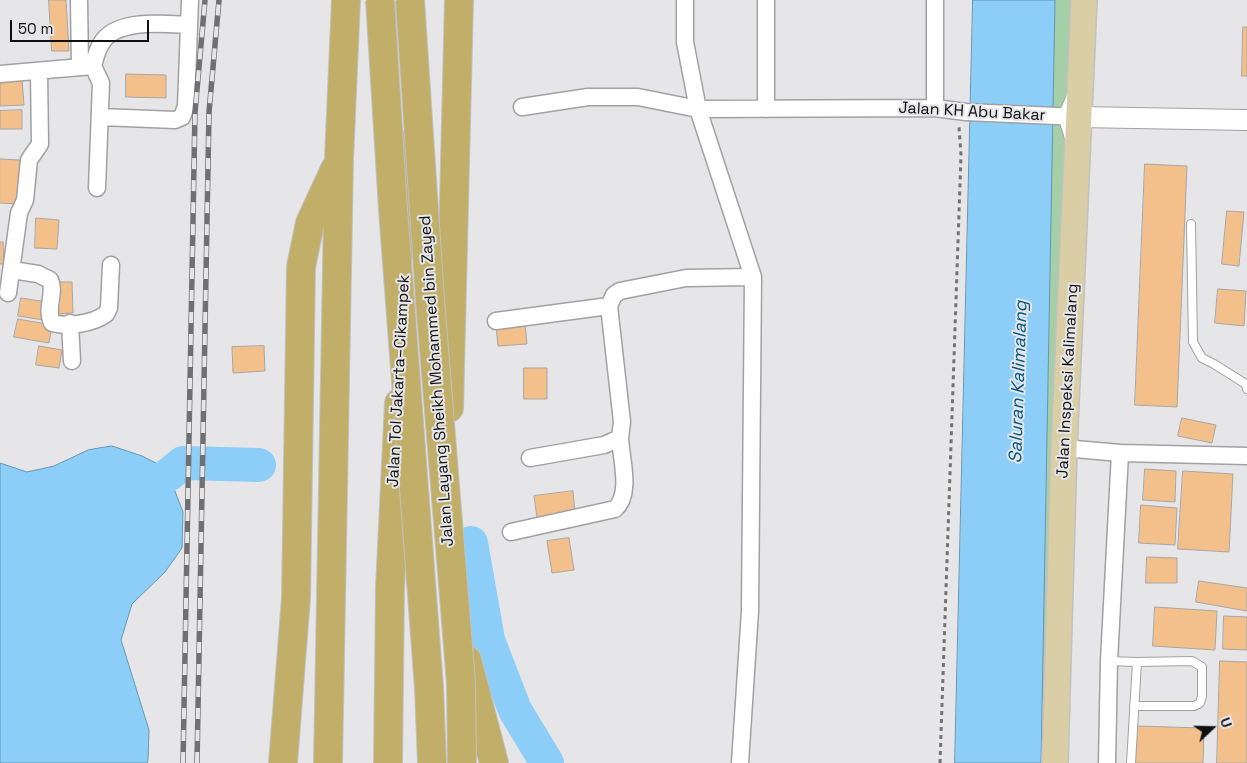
<!DOCTYPE html>
<meta charset="utf-8">
<style>
body{margin:0}
#map{position:relative;width:1247px;height:763px;overflow:hidden;background:#e6e6e9;font-family:"Space Grotesk",sans-serif}
canvas{display:block}
.north{position:absolute;left:1187px;top:703px;width:50px;height:50px;-webkit-text-stroke:4px #e6e6e9;paint-order:stroke;rotate:69deg;font-size:14px;font-weight:700;line-height:20px;text-align:center;color:#0f0f10}
.north::after{content:'';display:block;margin:auto;width:18px;height:22px;background:#0f0f10;clip-path:polygon(50% 0,100% 100%,50% 72%,0 100%)}
.scale{position:absolute;left:10px;top:20px;width:139px;height:22px;box-sizing:border-box;border:2px solid #0f0f10;border-top:0;padding-left:6px;font-size:15px;line-height:18px;white-space:nowrap;color:#0f0f10;-webkit-text-stroke:4px #e6e6e9;paint-order:stroke}
</style>
<div id="map">
<canvas width="1247" height="763"></canvas>
<div class="north">U</div>
<div class="scale">50 m</div>
</div>
<script>
const ctx = document.querySelector('canvas').getContext('2d');
ctx.lineJoin = 'round';
function fill(path, color) { ctx.fillStyle = color; ctx.fill(path, 'evenodd'); }
function trace(path, color, width, dash) { ctx.strokeStyle = color; ctx.lineWidth = width; ctx.lineCap = dash ? 'butt' : 'round'; ctx.setLineDash(dash || []); ctx.stroke(path); }
function write(font, color, halo, rows, align = 'center') {
  ctx.font = font + ' "Space Grotesk",sans-serif'; ctx.lineWidth = 4; ctx.setLineDash([]); ctx.textBaseline = 'middle'; ctx.strokeStyle = halo; ctx.fillStyle = color; for (const [text, x, y, turn = 0] of rows) {
    ctx.save(); ctx.translate(x, y); ctx.rotate((+turn || 0) * Math.PI / 180); ctx.textAlign = isNaN(turn) ? turn : align; if (halo) ctx.strokeText(text, 0, 0); ctx.fillText(text, 0, 0); ctx.restore();
  }
}
const green = new Path2D(`
 M1055,0H1084L1055,763H1035Z`);
const water = new Path2D(`
 M973,0H1055L1041,763H955Z
 M112,446L142,456L166,468L183,512L182,548L165,572L132,604L121,640L149,730L148,760L147,763H0V463L27,472L54,466L88,450Z`);
const river = new Path2D(`
 M168,475L183,463L259,465
 M471,543L488,640L515,710L547,763`);
const building = new Path2D(`
 M49,0H66L69,51H52Z
 M1243,27H1247V76H1242Z
 M126,74L166,75V98L126,97Z
 M22,78L24,105L0,106V79Z
 M22,110V129H0V111Z
 M0,159L20,160L18,204L0,203Z
 M1145,164L1187,166L1177,407L1135,405Z
 M1227,211L1244,212L1239,266L1222,264Z
 M36,218L59,220L57,249L35,248Z
 M0,242H3L4,264H0Z
 M55,282H72L73,313L55,314Z
 M1218,289L1246,291L1244,326L1215,323Z
 M21,298L47,302L44,320L18,316Z
 M18,319L52,325L49,343L14,337Z
 M525,323L527,344L498,346L496,326Z
 M39,346L62,350L59,368L36,365Z
 M264,346L265,371L233,373L232,347Z
 M524,368H547V399H524Z
 M1182,418L1216,425L1212,443L1178,436Z
 M1145,469L1176,471L1175,502L1143,500Z
 M1183,471L1233,474L1229,552L1178,549Z
 M573,491L575,514L537,518L534,496Z
 M1141,505L1177,508L1175,545L1139,543Z
 M569,538L574,570L552,573L547,541Z
 M1147,557L1177,558V583H1146Z
 M1199,581L1247,588V611L1196,602Z
 M1155,607L1217,611L1215,650L1153,646Z
 M1224,616L1247,617V650L1223,649Z
 M1220,661L1247,662V763H1217Z
 M1135,726L1204,728L1203,763H1135Z`);
const path = new Path2D(`
 M940,763L961,155L959,127`);
const service = new Path2D(`
 M1069,138L1062,116L1071,96
 M1191,224L1193,342L1202,358L1214,364L1246,384L1247,389
 M1109,661L1137,662
 M1131,763L1137,662L1192,661L1202,667V696L1200,703L1194,706H1134`);
const minor = new Path2D(`
 M79,0L80,67
 M685,0V42L698,109L753,277L750,611L740,763
 M935,0V108
 M0,74L93,66
 M522,107L588,97H638L698,109L935,108L966,112L1079,117
 M766,109V0
 M101,117L175,120L182,117L186,106L190,0
 M97,188L101,83L93,66C95,59 97,50 101,44C115,18 164,24 189,25
 M12,270L38,274L50,280C56,293 45,308 52,323C68,327 92,324 106,314L109,308L111,265
 M8,293L19,213L25,200L29,160L40,144L39,72
 M496,321L609,306
 M70,323L72,361
 M1064,448L1120,453L1247,456
 M530,458L604,445L620,438L622,422L609,306L614,295L620,291L686,278L753,277
 M511,532L615,509C632,494 621,459 620,438
 M1107,763L1109,661L1120,453`);
const tertiary = new Path2D(`
 M1079,117L1247,120`);
const primary = new Path2D(`
 M1055,763L1064,448L1084,0`);
const motorway = new Path2D(`
 M406,246L410,144
 M449,408L459,0
 M467,660L494,763
 M283,763L296,598L301,267L310,223L335,169
 M328,763L339,159L346,0
 M388,763L390,588L399,403`);
const rail = new Path2D(`
 M183,763L195,112L205,0
 M197,763L209,112L219,0`);
const motorwayBridge = new Path2D(`
 M380,0L393,209L429,688L432,763
 M410,0L430,300L461,683L462,763`);
const streetNames = [
 ["Jalan KH Abu Bakar",972,112,3],
 ["Jalan Tol Jakarta–Cikampek",399,381,-87],
 ["Jalan Layang Sheikh Mohammed bin Zayed",437,381,-94],
 ["Jalan Inspeksi Kalimalang",1068,381,-87]
];
const waterNames = [
 ["Saluran Kalimalang",1019,382,-88]
];
fill(green, '#a5cfa7');
fill(water, '#8ccef8');
trace(water, '#6695b2', 1);
trace(river, '#8ccef8', 34);
fill(building, '#f3bf8b');
trace(building, '#a8a6a4', 1);
trace(service, '#a1a1a4', 10);
trace(minor, '#a1a1a4', 19);
trace(tertiary, '#a1a1a4', 22);
trace(primary, '#c1c1c1', 28);
trace(motorway, '#c1c1c1', 30);
trace(path, '#737375', 3, [4, 4]);
trace(service, '#fff', 8);
trace(minor, '#fff', 16);
trace(tertiary, '#fff', 20);
trace(primary, '#d9cea5', 25);
trace(motorway, '#c0ae69', 28);
trace(rail, '#707072', 5.5);
trace(rail, '#e6e6e9', 4, [11]);
trace(motorwayBridge, '#c1c1c1', 30, []);
trace(motorwayBridge, '#c0ae69', 28);
write('16px', '#0f0f10', '#e6e6e9', streetNames);
write('italic 18px', '#00587f', '#e6e6e9', waterNames);
</script>
